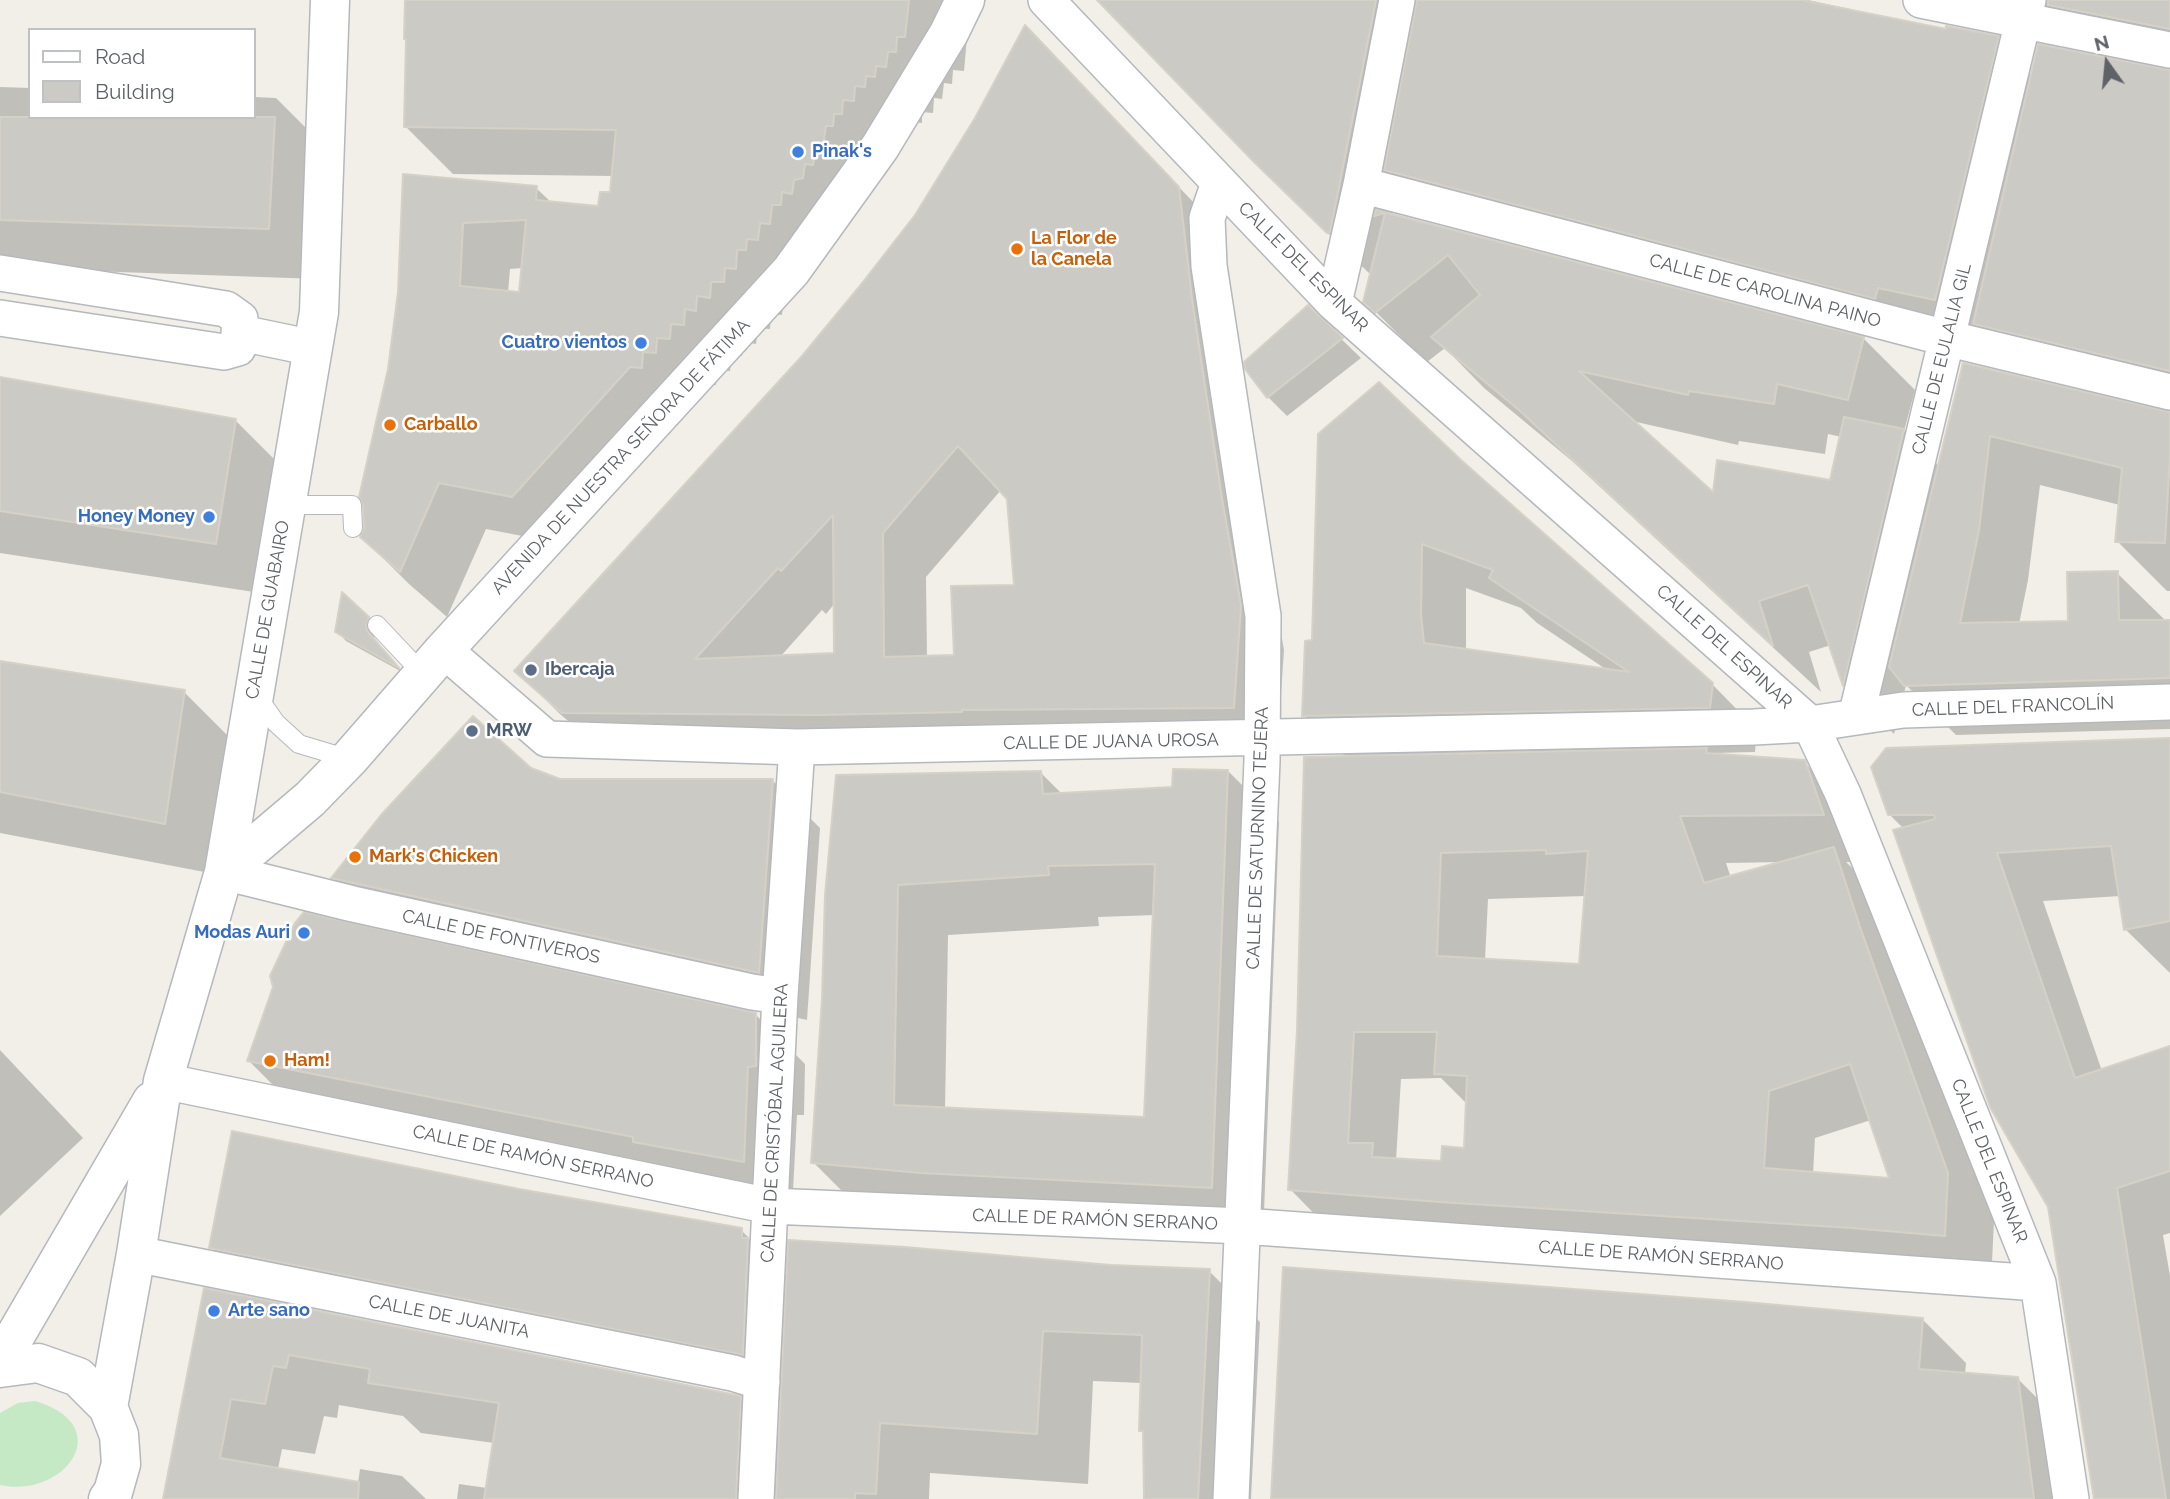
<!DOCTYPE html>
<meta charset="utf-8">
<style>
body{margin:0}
#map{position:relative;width:2170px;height:1499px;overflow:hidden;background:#f1efe8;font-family:Raleway,sans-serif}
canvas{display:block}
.legend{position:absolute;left:28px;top:28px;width:228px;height:91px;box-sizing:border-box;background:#fff;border:2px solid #bfc1c3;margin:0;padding:9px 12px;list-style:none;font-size:21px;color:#5f6368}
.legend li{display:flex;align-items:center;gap:14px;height:35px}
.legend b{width:35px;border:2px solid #bfc1c3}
.north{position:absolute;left:2072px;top:28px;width:70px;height:70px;-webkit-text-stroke:5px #fff;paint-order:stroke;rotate:345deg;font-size:19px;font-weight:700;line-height:28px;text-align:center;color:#5f6368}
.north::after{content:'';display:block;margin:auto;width:24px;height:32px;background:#5f6368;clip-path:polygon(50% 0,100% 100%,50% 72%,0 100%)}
</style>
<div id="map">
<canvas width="2170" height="1499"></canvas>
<ul class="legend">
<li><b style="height:9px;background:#fff"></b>Road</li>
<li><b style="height:19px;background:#cccac5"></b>Building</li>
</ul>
<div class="north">N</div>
</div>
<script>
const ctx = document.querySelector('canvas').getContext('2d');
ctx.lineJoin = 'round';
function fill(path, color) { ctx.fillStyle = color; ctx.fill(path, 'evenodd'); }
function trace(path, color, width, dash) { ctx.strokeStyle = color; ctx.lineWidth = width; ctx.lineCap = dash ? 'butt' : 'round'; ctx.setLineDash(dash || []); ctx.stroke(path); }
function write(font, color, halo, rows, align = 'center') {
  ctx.font = font + ' Raleway,sans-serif'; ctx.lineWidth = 5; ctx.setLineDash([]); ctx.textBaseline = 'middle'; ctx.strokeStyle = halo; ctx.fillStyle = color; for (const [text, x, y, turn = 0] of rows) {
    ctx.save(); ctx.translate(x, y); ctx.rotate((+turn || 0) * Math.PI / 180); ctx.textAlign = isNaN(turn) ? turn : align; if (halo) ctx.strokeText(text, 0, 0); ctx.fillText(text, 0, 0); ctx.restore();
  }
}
const green = new Path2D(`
 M35,1401C119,1426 64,1499 0,1485V1413L18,1403Z`);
const shadow = new Path2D(`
 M407,0H986L968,27L964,71L953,70L952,84L944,83L942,99L934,98L933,113L922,112V123L912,122V133L902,132L872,172L869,197L862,196L860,211L851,209L849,224L840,227L839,240L828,238L819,251L816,270L806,269L804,286L793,285L784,296L782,315L771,314L770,329L758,328L756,344L744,342L742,356L732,355L730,371L717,370L716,385L704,384L702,399L690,398L688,414L677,413L559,543L486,529L447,617L409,584L362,537L366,528L400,293L404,176L536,188L552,203L600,208L611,194L613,176L453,174L406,127ZM523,268L520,294L508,293L510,269Z
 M1101,0H1808L1997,41L2032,77L2170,71V408L1399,182L1392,216L1864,339L1915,390L1904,431L1940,467L1964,365L2170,413V591H2167L2117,541L2120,505L2040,485L2028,580L2019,624L2070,623L2117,573L2166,621H2170V729L1956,735L1906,685L1894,734L1844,685L1831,645L1809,652L1821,692L1572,461L1484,388L1445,348L1427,362L1416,352L1365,301L1371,275L1306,212ZM1632,421L1738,445L1739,441L1825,454L1828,434L1842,437L1832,482L1714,496Z
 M1925,0H2170V62Z
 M1026,28L1222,232L1265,544L1284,650L1277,751L608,755L560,714L517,671L804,357L916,216L977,119ZM1001,490L1009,498L1016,587L955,657L927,658L926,577ZM835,603L836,654L780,657L822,610L826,614Z
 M0,87L30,88V117H254V97L276,98L327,149L319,279L4,268L0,264Z
 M1308,307L1361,358L1287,416L1268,397Z
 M0,379L235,420L286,471L267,594L0,553Z
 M1460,461L1712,684L1757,730L1755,752L1714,753V756L1804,762L1851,809L1870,862H1846L1881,896L1907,976L1994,1221L1991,1282L1337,1237L1290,1189L1346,757L1304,716L1314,641ZM1466,588L1521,608L1537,623L1607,670L1466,651ZM1782,862L1731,878L1726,863ZM1586,896L1581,966L1485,960L1488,899ZM1441,1078L1468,1105L1466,1150L1443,1163L1396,1160L1401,1079ZM1871,1120L1892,1180L1813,1174L1815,1138Z
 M343,596L377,628L374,637L377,643L402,672L346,641L337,631Z
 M0,663L184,692L235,743L215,874L0,833Z
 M2170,740V973L2125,929L2120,896L2043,901L2102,1071L2170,1048V1233L2163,1235L2170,1276V1499H2096L2050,1206L1904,829L1889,814Z
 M530,769L560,781L772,780L820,828L807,1020L381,925L333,878Z
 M1228,771L1279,822L1263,1239L864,1213L813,1162L824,999L827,895L1041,773L1063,795L1174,789ZM1155,915L1145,1119L945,1109L948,935L1099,926L1098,917Z
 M274,987L756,1015L805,1064L804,1115H797L792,1210L298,1110L249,1061Z
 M0,1050L83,1138L0,1216Z
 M519,1191L741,1230L788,1277L1111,1267L1209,1271L1260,1322L1251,1499H1145V1435L1141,1430L1142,1383L1093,1381L1088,1484L930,1473L929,1499H457L459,1484L487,1488L494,1443L421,1433L403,1416L339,1405L337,1418L324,1416L315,1454L282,1449L278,1469L358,1483L360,1469L402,1476L426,1499H168L205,1290L740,1398L781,1439L783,1402L260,1297L211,1247Z
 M1923,1320L1966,1363L1965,1374L2017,1378L2061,1422L2071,1499H1273Z`);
const building = new Path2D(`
 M405,0H909L905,37H897L896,52H888L886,67L876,66L875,77L866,76L865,87L855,86L854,101L843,100L842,114H834L833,126H826L822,151L815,150L813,165L805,164L803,178L794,180L792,194L782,192L781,205H772L770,224L760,223L758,240L747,239L746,250H737L736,269L725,268L724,282H711L710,298L697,296L696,311L685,309L684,325L671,324L670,339L657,338L656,353L643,352L642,368L630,367L512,497L439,483L400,572L360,537L364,528L363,505L359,497L388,369L398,292L403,174L537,186L536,200L598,206L600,192H610L616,130L404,127L406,39H404ZM526,220L519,292L460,286L463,223Z
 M1097,0H1376L1330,232L1327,233L1254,162Z
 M1417,0H1802L1946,29V26L1999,36L1935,300L1878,288L1875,299L1384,170Z
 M2048,0H2170V29L2048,5Z
 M1025,25L1179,187L1192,299L1222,499L1241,605L1234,708L962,710V712L819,715L562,713L514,671L802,356L859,287L915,215L975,118ZM958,446L1007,499L1014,585L951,586L954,655L884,657L883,533ZM833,515L834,653L695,659L778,568L781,571Z
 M2038,44L2170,70V371L1973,324Z
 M0,117H275L269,229L0,220Z
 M1376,210L1864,337L1848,400L1777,384L1774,404L1689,391L1688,395L1579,371L1713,492L1717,460L1830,480L1844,417L1904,429L1843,686L1808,585L1759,601L1773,646L1519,410L1431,337L1480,295L1448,255L1375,313L1363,302L1385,213L1374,216Z
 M1308,305L1343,338L1267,398L1245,369L1244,362Z
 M1963,363L2170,412V454L2165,543L2115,542L2122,468L1990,436L1979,530L1960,623L2068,621L2067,572L2118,571L2119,620H2170V678L1904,686L1889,667Z
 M0,377L236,419L216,544L0,511Z
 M1379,382L1461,460L1713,683L1710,708L1302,716L1305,641L1312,640L1318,434ZM1422,544L1493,570L1489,578L1629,672L1424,643L1421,615Z
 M342,592L369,617L366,627L368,632L399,668L335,632Z
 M0,661L185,690L165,824L0,792Z
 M473,716L531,768L560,779H773L759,973L331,878L381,815Z
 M2170,738V921L2124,930L2111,846L1997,853L2075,1078L2170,1046V1171L2117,1188L2166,1499H2094L2048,1207L1990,1107L1893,830L1935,819L1934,815H1888L1871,767L1886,748Z
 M1707,748L1706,753L1805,760L1824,815L1680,816L1704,883L1834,847L1860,927L1948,1173L1945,1236L1852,1228L1440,1202L1288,1190L1297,1030L1304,757ZM1546,850V854L1588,851L1579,964L1437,956L1441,853ZM1354,1032H1437L1434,1074L1467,1076L1464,1148L1442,1146L1441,1161L1372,1157L1373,1143H1348ZM1850,1064L1889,1178L1764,1168L1769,1091Z
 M1173,769L1228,770L1212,1188L921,1173L811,1163L822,999L825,895L836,775L1041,771L1043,794L1172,787ZM1155,864L1144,1117L894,1105L898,885L1049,875L1048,866Z
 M304,912L756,1013V1066L748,1067L744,1162L633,1142V1137L247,1061L273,987L270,976L295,923Z
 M232,1131L519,1189L742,1228V1238H748L743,1355L209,1248Z
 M788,1240L905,1247L1111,1265L1210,1269L1198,1499H1144L1143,1431H1139L1142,1335L1043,1331L1037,1434L880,1423L876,1494L855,1493V1499H776Z
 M1283,1267L1745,1302L1923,1318L1919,1369L2018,1377L2034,1499H1271Z
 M204,1288L741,1396L736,1499H484L499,1403L368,1383L370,1369L289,1355L286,1368L273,1366L265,1404L231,1399L220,1458L359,1482L358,1499H163Z`);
const service = new Path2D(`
 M286,505H352L353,528
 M377,625L423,674
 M257,696L276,723L299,744L349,759`);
const minor = new Path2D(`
 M1046,0L1334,303L1810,724L1843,794L2038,1283L2071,1499
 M1921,0L2170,50
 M1219,183L1207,218L1209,266L1263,616L1262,761L1231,1499
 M1361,185L1946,338L2170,392
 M0,273L226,309L240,319L238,348L224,352L0,318
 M1334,303L1361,185L1397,0
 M241,333L313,348
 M444,650L547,739L797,747L1754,727L1810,724L1903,710L2170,702
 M1856,717L2028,0
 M224,872L353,904L752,992L780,996
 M163,1081L770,1206L1243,1226L2038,1283
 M136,1254L733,1373L762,1382
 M756,1499L780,996L797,747`);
const tertiary = new Path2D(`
 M224,872L310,799L349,759L444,650L791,271L880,147L949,33L965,0
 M0,1362L152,1101
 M0,1368L38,1363L78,1377L108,1407L119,1435L121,1464L113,1492L108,1499
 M108,1407L136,1254L163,1081L224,872L319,312L330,0`);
const markers = [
 [798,152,7,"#3f7fe0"],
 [1017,249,7,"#e8710a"],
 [641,343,7,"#3f7fe0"],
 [390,425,7,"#e8710a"],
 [209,517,7,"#3f7fe0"],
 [531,670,7,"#5c6f8a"],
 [472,731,7,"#5c6f8a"],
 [355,857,7,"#e8710a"],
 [304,933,7,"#3f7fe0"],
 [270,1061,7,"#e8710a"],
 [214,1311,7,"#3f7fe0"]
];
const shopNames = [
 ["Pinak's",812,152,"left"],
 ["Cuatro vientos",627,343],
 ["Honey Money",195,517],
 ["Modas Auri",290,933],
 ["Arte sano",228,1311,"left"]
];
const foodNames = [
 ["La Flor de",1031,239],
 ["la Canela",1031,260],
 ["Carballo",404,425],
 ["Mark's Chicken",369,857],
 ["Ham!",284,1061]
];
const streetNames = [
 ["CALLE DEL ESPINAR",1303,267,45],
 ["CALLE DE CAROLINA PAINO",1765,291,15],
 ["CALLE DE EULALIA GIL",1942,359,-76],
 ["AVENIDA DE NUESTRA SEÑORA DE FÁTIMA",621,457,-47],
 ["CALLE DE GUABAIRO",268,610,-80],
 ["CALLE DEL ESPINAR",1724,647,42],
 ["CALLE DEL FRANCOLÍN",2013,707,-2],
 ["CALLE DE JUANA UROSA",1111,742,-1],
 ["CALLE DE SATURNINO TEJERA",1258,838,-88],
 ["CALLE DE FONTIVEROS",501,937,12],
 ["CALLE DE CRISTÓBAL AGUILERA",775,1123,-87],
 ["CALLE DE RAMÓN SERRANO",533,1157,12],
 ["CALLE DEL ESPINAR",1989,1161,68],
 ["CALLE DE RAMÓN SERRANO",1095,1220,2],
 ["CALLE DE RAMÓN SERRANO",1661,1256,4],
 ["CALLE DE JUANITA",449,1317,11]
];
const serviceNames = [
 ["Ibercaja",545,670],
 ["MRW",486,731]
];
fill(green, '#c5e8c5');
fill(shadow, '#0003');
fill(building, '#cccac5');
trace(building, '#d6d1c6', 2);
trace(service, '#b5b8bc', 20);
trace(minor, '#b5b8bc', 38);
trace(tertiary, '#b5b8bc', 41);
trace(service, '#fff', 18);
trace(minor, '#fff', 35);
trace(tertiary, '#fff', 38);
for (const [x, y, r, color] of markers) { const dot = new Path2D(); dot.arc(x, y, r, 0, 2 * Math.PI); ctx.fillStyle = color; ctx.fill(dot); trace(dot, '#fff', 2.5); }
write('bold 18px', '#366cbe', '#fff', shopNames, 'right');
write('bold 18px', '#c56008', '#fff', foodNames, 'left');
write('18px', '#5f6368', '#fff', streetNames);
write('bold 18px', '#4e5e75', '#fff', serviceNames, 'left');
</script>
